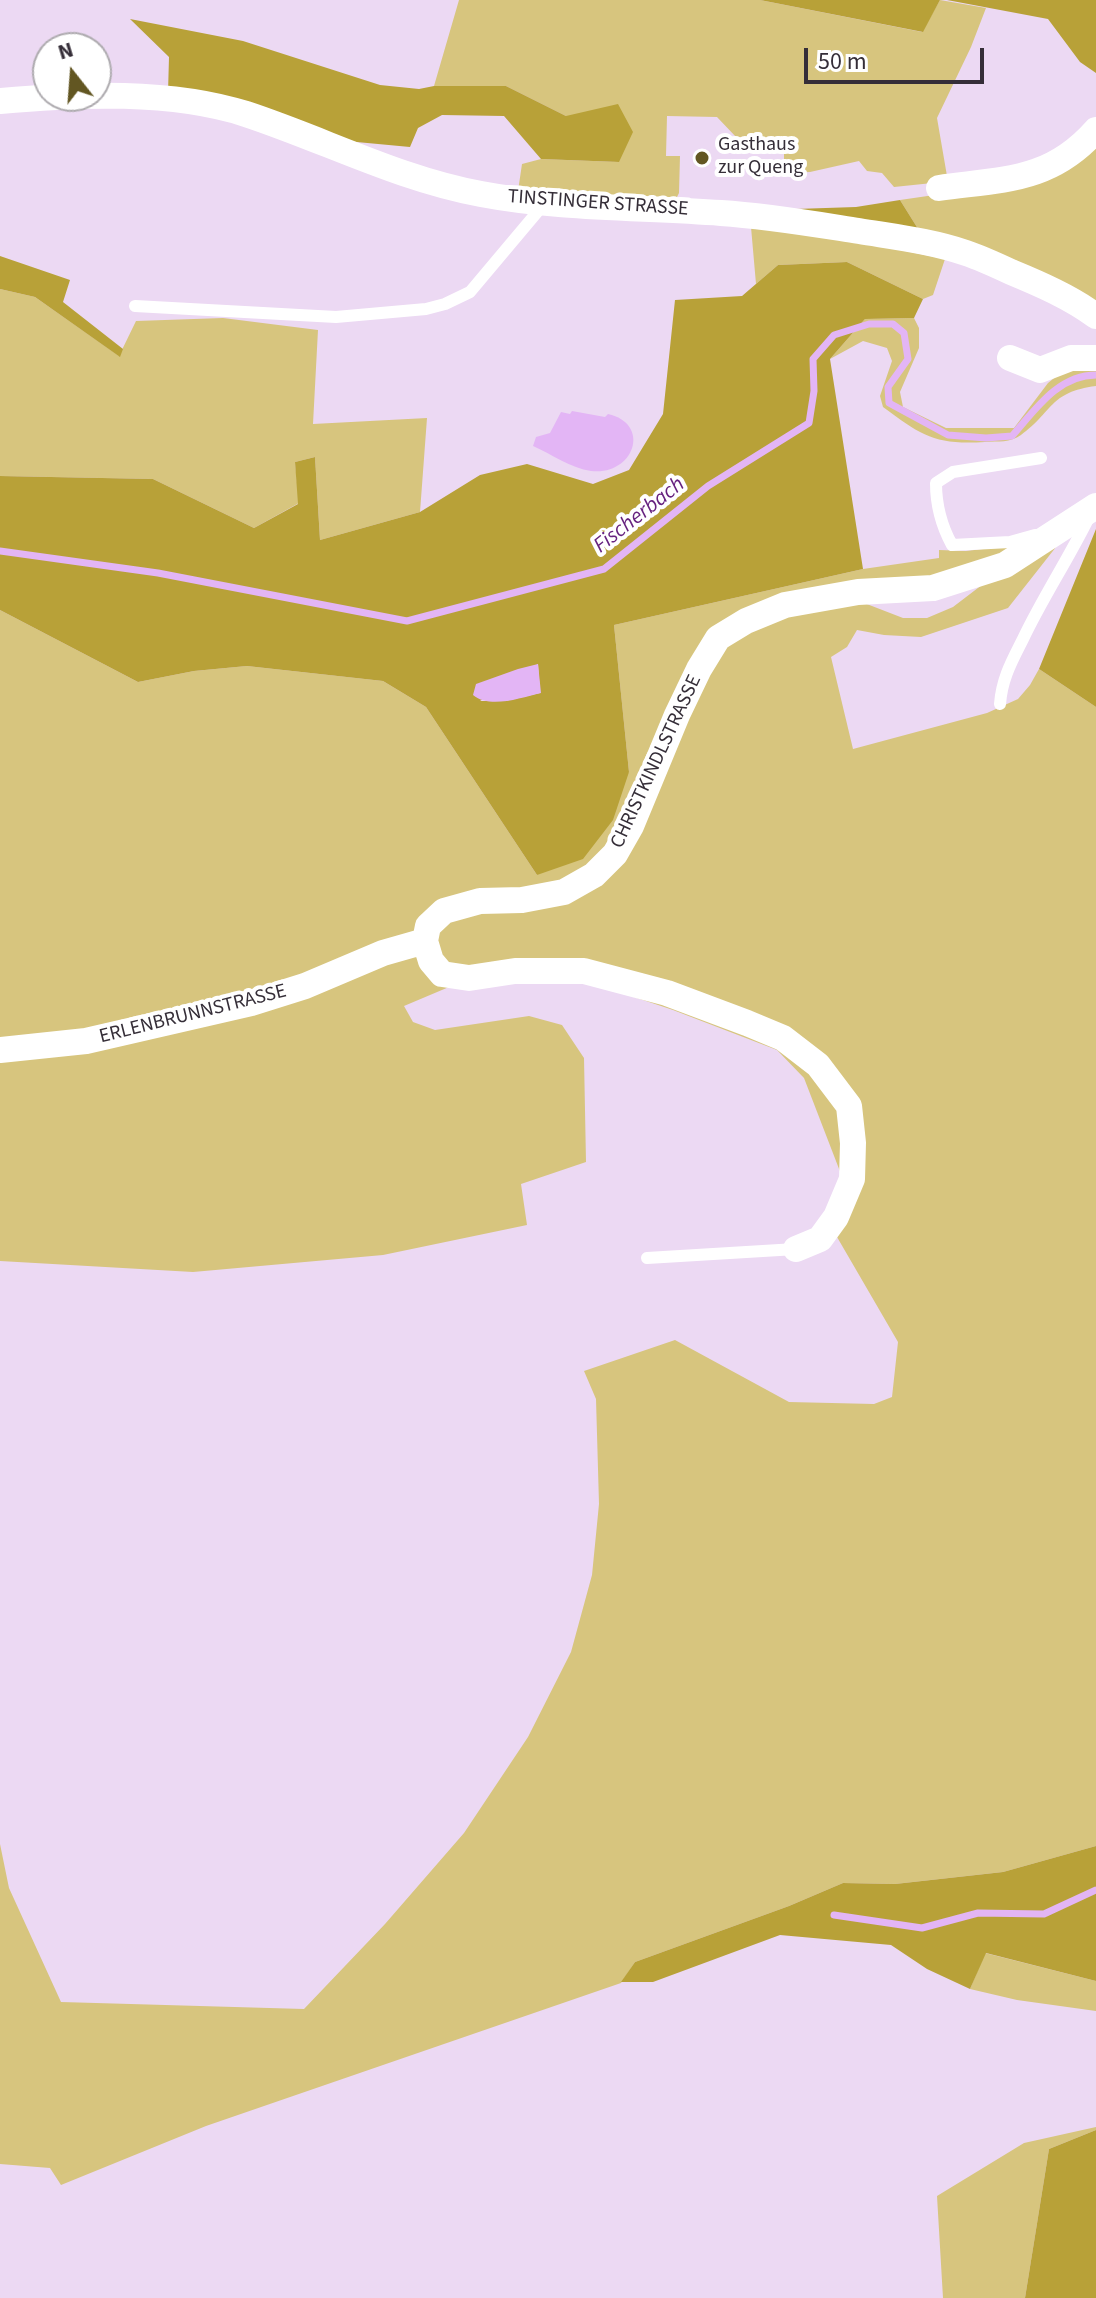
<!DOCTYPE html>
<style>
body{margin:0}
#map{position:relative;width:1096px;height:2298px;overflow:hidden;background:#ecd9f3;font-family:"Source Sans 3",sans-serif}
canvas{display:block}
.north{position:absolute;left:32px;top:32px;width:80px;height:80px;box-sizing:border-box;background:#fff;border:2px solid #aeabaf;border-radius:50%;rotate:343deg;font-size:22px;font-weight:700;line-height:32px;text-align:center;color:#352e38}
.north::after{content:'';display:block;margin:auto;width:28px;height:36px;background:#625622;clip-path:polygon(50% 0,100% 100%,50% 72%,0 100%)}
.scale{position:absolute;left:804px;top:48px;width:180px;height:36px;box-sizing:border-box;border:4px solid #352e38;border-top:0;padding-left:10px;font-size:24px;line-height:28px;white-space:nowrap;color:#352e38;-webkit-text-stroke:6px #fff;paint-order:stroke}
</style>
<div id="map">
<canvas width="1096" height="2298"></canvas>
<div class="north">N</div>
<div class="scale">50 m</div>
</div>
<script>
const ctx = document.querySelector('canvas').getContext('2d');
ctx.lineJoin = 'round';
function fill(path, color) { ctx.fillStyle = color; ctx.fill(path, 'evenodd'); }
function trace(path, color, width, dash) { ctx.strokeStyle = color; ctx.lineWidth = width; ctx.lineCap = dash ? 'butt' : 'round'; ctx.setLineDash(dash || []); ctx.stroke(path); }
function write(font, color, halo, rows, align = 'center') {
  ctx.font = font + ' "Source Sans 3",sans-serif'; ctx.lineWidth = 8; ctx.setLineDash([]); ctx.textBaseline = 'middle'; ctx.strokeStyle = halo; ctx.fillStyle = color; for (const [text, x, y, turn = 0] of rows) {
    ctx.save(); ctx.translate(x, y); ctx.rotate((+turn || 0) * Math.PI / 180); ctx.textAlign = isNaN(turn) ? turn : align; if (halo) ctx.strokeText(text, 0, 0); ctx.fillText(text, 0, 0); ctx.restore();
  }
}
const green = new Path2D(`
 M459,0H760L922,32L940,0L986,8L971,47L937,118L947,176L942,182L894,187L882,173L867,171L859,161L810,172L784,173V139L736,137L717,117L667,116L666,156H680L679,193L675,201L518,191L522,164L541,159L619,162L566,116L506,86H434Z
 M1096,140V305L920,232L900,200L1024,182Z
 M751,227L801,230L945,259L933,295L923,299L847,262L778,265L756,284Z
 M0,289L35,297L119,356L136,321L223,318L318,330L313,424L427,418L420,512L320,540L315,457L295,462L299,503L254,528L153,479L0,476Z
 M914,318L919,328V348L900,392L903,407L946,428H1014L1048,383L1059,374L1096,365V386C1049,392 1053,412 1021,435C1010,443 998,441 985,442C935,445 922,436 883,407L880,396L892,361L887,348L863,341L830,359L865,319Z
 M1025,544L1015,550L859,601L903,618H927L953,607L991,578L1056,547L1008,608L921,637L884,635L857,630L847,647L831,657L853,749L987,713L1018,699L1030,685L1039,669L1096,707V1846L1003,1872L895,1884L843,1883L789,1906L635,1962L621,1983L206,2126L61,2185L50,2168L0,2164V1844L9,1888L61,2002L304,2009L385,1924L464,1833L528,1737L571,1652L592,1575L599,1504L596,1399L584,1371L675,1340L789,1402L874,1404L892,1397L898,1342L837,1237L841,1174L804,1078L777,1050L673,1010L592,983L527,981L449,987L404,1006L413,1022L435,1030L529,1016L562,1025L584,1058L586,1162L521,1184L527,1225L383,1255L193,1272L0,1261V610L138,682L194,671L247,666L383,681L426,707L537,875L629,772L614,625L863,569L939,558V550L966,551Z
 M985,1953L1096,1981V2011L1017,2000L970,1989Z
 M1096,2127V2130L1049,2149L1025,2298H943L937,2196L1024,2143Z`);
const forest = new Path2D(`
 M760,0H940L923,32Z
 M947,0H1096V73L1080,62L1048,19Z
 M130,19L243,41L380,85L419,89L434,86H506L566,116L618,104L633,132L619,162L541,159L504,116L442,115L418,128L410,147L346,141L168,93L169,57Z
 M900,200L920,232L765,210L856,207Z
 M0,256L70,280L63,302L123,349L120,357L35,297L0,289Z
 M847,262L923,299L914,318L865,319L830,359L863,569L614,625L629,772L613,820L583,859L537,875L426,707L383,681L247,666L194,671L138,682L0,610V476L153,479L254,528L298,504L295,462L315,457L320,540L420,512L480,475L527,464L593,484L629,470L663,414L675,300L742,296L778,265ZM538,664L540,693L505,701H480Z
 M1096,529V707L1039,669Z
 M1096,1846V1981L986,1953L970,1989L927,1969L891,1945L780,1935L653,1982H621L635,1962L789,1906L843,1883L895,1884L1003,1872Z
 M1096,2130V2298H1025L1049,2149Z`);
const water = new Path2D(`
 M572,411L605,417L608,414C652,424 634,476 591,471C571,468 551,454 533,446L536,437L550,433L561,412L570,414Z
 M538,664L541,693C520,698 490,709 473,695L476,684L518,669Z`);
const stream = new Path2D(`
 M0,551L158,573L407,621L604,569L708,486L809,423L814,391L813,359L834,335L869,324H893L904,333L908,359L888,387L889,403L948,435L986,438L1012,436C1035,410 1058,375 1096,375
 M834,1915L922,1928L978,1913L1044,1914L1096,1890`);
const service = new Path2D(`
 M135,306L336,317L426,309L445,304L470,292L544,204
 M1035,535L1010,542L952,545C941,525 936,505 936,483L953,472L1041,458
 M1000,704C1002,678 1012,661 1023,639C1043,597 1069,558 1089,517
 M647,1258L796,1249`);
const minor = new Path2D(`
 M0,101C78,94 171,90 246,114C325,140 399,179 481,194C560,209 641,207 721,213C768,216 814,224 859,231C895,237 931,241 966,253C981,258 996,265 1011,272C1040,284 1070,297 1096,316
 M939,188C1003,179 1050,182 1096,130
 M1010,358L1040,370L1071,358H1096
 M0,1050L86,1041L251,1003L305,986L383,953L425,941
 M796,1249L820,1239L836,1217L852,1179L853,1143L849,1106L818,1065L783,1038L747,1023L667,993L584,971H515L469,978L442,974L431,961L425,941L428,926L444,911L480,901L522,900L564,892L594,875L615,854L631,826L677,715L699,669L718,638L746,621L785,605L858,592L933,588L1005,565L1096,506`);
const markers = [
 [702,158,8,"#625622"]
];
const poiNames = [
 ["Gasthaus",718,146],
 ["zur Queng",718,169]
];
const streetNames = [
 ["TINSTINGER STRASSE",598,204,4],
 ["CHRISTKINDLSTRASSE",657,762,-65],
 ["ERLENBRUNNSTRASSE",193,1015,-14]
];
const waterNames = [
 ["Fischerbach",640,516,-38]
];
fill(green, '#d7c57e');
fill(forest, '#b8a138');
fill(water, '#e3b5f5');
trace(stream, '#e3b5f5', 7);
trace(service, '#fff', 12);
trace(minor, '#fff', 26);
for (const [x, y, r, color] of markers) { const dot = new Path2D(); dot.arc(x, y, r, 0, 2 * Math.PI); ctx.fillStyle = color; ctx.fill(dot); trace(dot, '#fff', 3); }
write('20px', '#352e38', '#fff', poiNames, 'left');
write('20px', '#352e38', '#fff', streetNames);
write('italic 22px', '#67237f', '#fff', waterNames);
</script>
